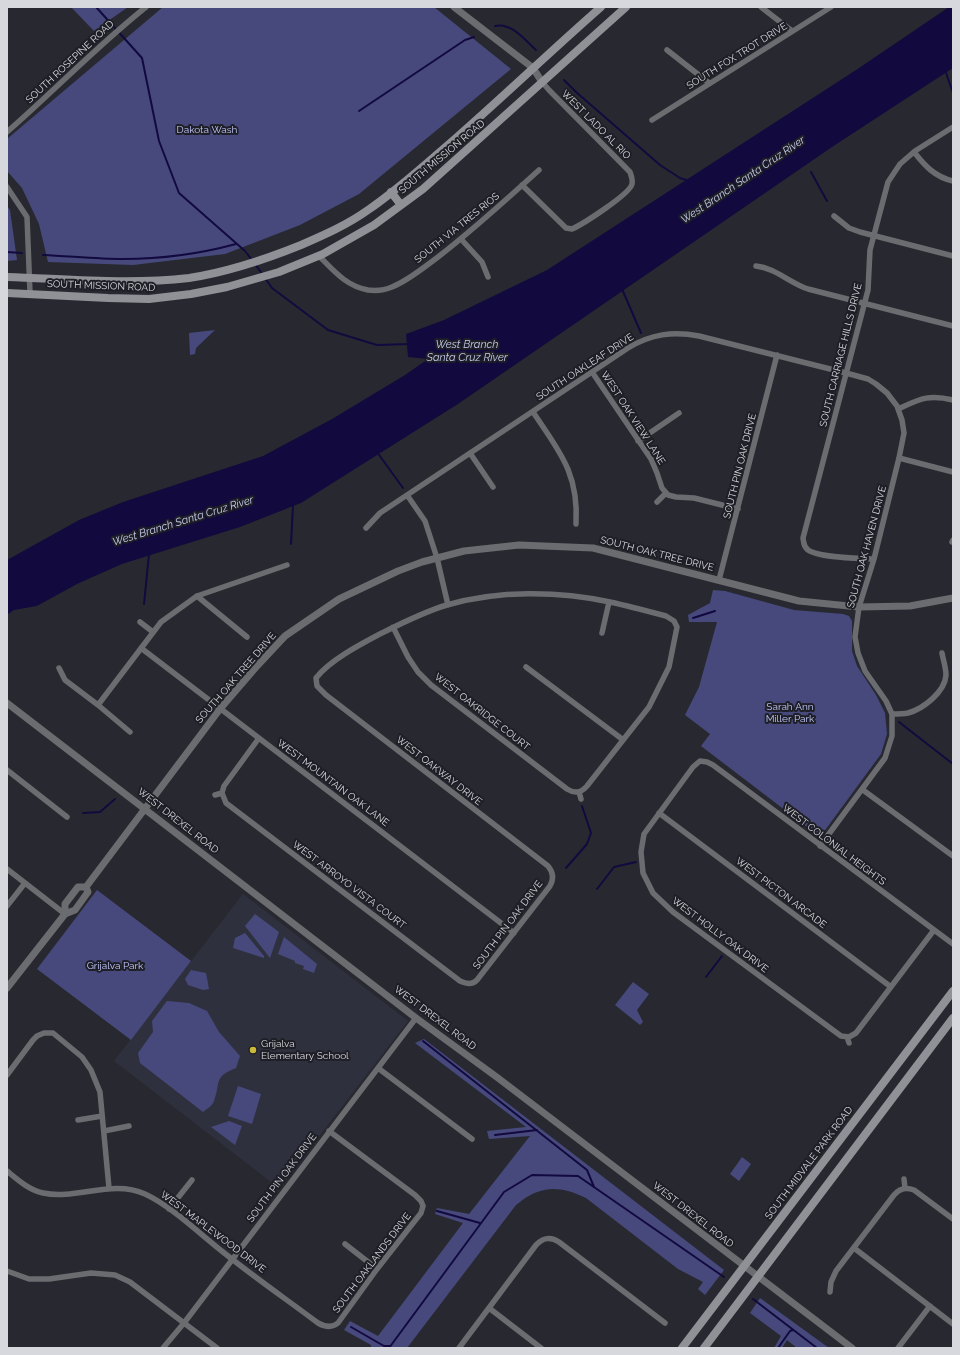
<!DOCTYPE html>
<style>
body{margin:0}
#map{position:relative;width:960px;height:1355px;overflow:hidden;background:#282930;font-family:Raleway,sans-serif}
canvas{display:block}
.frame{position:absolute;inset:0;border:8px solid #d7d8dd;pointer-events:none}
</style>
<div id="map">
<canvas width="960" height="1355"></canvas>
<div class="frame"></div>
</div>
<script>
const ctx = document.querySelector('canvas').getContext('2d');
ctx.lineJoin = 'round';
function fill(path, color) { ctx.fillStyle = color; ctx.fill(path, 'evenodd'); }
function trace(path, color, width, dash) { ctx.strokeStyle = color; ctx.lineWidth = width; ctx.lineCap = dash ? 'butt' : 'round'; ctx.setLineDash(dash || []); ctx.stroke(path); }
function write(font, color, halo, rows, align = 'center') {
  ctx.font = font + ' Raleway,sans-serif'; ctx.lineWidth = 4; ctx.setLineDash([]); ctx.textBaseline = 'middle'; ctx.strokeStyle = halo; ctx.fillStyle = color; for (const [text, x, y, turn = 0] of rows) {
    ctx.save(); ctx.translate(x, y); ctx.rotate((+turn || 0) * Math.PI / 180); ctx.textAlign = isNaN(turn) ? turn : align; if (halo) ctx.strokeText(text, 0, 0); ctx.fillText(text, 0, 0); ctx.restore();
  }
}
const built = new Path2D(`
 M243,894L408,1021L279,1188L114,1061Z`);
const green = new Path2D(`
 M71,7H128L94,31Z
 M163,7H434L511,69L359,194L300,225L225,254L133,265L48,262L39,224L22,188L7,171V139Z
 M7,206L10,210L17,260L7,261Z
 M215,330L196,348L195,354L190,355L189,333Z
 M713,590L725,591L794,610L843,614L849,616L852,621V651L857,666L876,695L885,713L887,734L881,754L823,833L820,834L815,833L701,746L710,734L685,715L699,687L717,622H689L688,615L710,603Z
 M97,890L191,961L131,1040L37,969Z
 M255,914L279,932L270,958L245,926Z
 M245,933L264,956V958L233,948L235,938Z
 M284,937L317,964L314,973L303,969L304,966L295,963V961L278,954Z
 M191,970L206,973L209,989L203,990L188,985L185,979Z
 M633,982L649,994L637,1010L643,1022L640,1025L615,1005Z
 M167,1001L189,1003L207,1011L219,1032L240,1056L236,1068C213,1077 221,1082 214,1101C213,1105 207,1109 203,1112L140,1063L138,1053L153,1032L152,1021Z
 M424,1039L724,1270L705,1295L698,1289L703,1282L678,1269L586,1198C559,1185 540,1185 516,1205L407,1348H371V1345L344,1330L350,1321L378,1336L463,1223L435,1214L437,1208L469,1214L530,1136L489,1139L487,1131L526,1127L415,1043Z
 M238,1086L261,1094L252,1124L228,1116Z
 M229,1121L242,1126L235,1145L211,1127Z
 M742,1157L751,1164L739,1181L730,1174Z
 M760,1298L829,1348H797L787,1340L782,1348H774L781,1336L750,1313Z`);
const water = new Path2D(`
 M949,7H953V68L832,147L458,404L301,503L240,527L122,564L77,584L37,606L14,610L7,615V560L79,520L123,502L263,456L332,419L405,375L428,359L408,357L406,334L444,320L547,270L856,70Z`);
const stream = new Path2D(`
 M96,7L142,58L159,141L179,193L245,251L252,260
 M495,26C511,22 525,40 536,50
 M945,70L953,93
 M564,80L576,92L660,165L680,178L686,180
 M359,111L465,40L474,37
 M811,172L827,201
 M7,252L22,253
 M43,255C69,256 96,259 123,259C162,259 199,254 236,244
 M255,264L263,275
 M265,278L272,288L328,330L377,345L410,344
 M622,289L641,333
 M377,452L403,488
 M291,544L293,505
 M144,604L149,554
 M693,618L715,611
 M899,722L953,764
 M83,813L100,812L115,799
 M566,868L587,844L591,833L582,806
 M597,889L614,867L636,862
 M706,977L722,956
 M423,1041L587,1170L594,1187
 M495,1135L537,1130
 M437,1211L480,1223
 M753,1299L817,1348
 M351,1327L384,1346H390
 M389,1348L504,1192L532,1175L578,1176L724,1277
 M778,1348L790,1331L793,1330`);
const minor = new Path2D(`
 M761,7L792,31
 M667,50L709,83
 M652,120L831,7
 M7,132C54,91 97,46 146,7
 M914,152C925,166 935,177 953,181
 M522,185L566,228L572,229C583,224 630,194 632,184C633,180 631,175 630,172L549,90L542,82
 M7,187L27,217L30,293
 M834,216L849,228L860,232L953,256
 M461,239L482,262L488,277
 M319,256C334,271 346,286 368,290C376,291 385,290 392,287C409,280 423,268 438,257C473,230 506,200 539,170
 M756,266C775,268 790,283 808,289L953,326
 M592,372L651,459L657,473L662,488L668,495L676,497L694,498L738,509
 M898,409C920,399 928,394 953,400
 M533,412C559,451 579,473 576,524
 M638,441L679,413
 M470,453L493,487
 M899,458L953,472
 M407,495L425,521L437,558L448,605
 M657,502L666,493
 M366,528L380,513L628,348C651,334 673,331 699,336L846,373L868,379L876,384L887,393L897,406L902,420L904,433L899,458L874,559L859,607L855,637L858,653L865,671L886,701L892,714V736L885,758L820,846
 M952,542L953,540
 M874,559C859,558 819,558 808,550C803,546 804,543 803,538L868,290L870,250L888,182L900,164L915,151L953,127
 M719,580L777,355
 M197,596L247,637
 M140,622L153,632
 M602,633L609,602
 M141,648L514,933
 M526,667L622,739
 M59,668L65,680L98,705L130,732
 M98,705L161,622L197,596L287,565
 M892,714C897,714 903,714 908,713C923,709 945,692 946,675C946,668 943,659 942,653
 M7,770L67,817
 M863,790L953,856
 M579,792L581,799
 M222,793L226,803L460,981C467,984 472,985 477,980L550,886C554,879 553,872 548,866L326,695L317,686L316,678C329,661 359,645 378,635C400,624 423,612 447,605C498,590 559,591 610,602C628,606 647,611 666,616L674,621L677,627L669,667L649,707L587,786C581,793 575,794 567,789L431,685L418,672L408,657L393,627
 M222,793L224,786L259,738
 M215,795L222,793
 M659,813L891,987
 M7,869L65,914
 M7,906L25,883
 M934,930L856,1033L849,1037L841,1036L673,912L653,893L643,873L641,852L644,834L693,767L700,761L707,762L713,765L953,944
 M847,1037L849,1043
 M378,1068L472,1139
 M7,1075L33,1040L37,1036L44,1033H53L82,1057L91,1070L100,1092L109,1188
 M78,1120L102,1116
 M104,1131L129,1126
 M329,1131L415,1195L421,1201L423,1206
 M7,1171C18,1180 29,1190 43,1193C77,1200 112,1179 145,1194C171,1206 200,1234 223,1252C254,1277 286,1299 318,1323C325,1327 332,1328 338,1323L377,1269L421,1213L423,1206
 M904,1179L905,1188
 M169,1209L192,1180
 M345,1244L377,1269
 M854,1248L953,1324
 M7,1271L29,1279H49L91,1273L115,1275L130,1282L217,1348
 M830,1292L831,1282L836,1271L894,1195C900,1188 906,1187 914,1190L953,1219
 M489,1308L541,1348
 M163,1348L184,1323L416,1018
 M459,1348L536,1245C543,1238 550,1236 559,1242L665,1323
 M898,1348L930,1306`);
const tertiary = new Path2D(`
 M454,7L533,68L542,82
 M7,703L416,1018L498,1078L852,1348
 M78,887H86L88,892L75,910L65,914V904Z
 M86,887L220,709L257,666L285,636L339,599L398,571L422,562L464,551L519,545L593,548L799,601L859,607L910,606L953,598
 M7,988L65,914`);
const secondary = new Path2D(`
 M391,192L401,205
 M7,277C68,279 128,285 189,278C228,272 264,260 301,245C324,235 347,225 368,210C399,189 427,163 456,138C505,95 552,50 601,7
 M7,293L108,298L149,299L191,294L227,287L279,272L323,254L374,225L423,189L626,7
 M682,1348L953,991
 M704,1348L953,1018`);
const markers = [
 [253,1050,4,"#ccb939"]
];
const streetNames = [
 ["SOUTH FOX TROT DRIVE",737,56,-32],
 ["SOUTH ROSEPINE ROAD",70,62,-43],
 ["WEST LADO AL RIO",596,125,45],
 ["SOUTH MISSION ROAD",442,157,-40],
 ["SOUTH VIA TRES RIOS",457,228,-39],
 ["SOUTH MISSION ROAD",101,286,2],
 ["SOUTH CARRIAGE HILLS DRIVE",841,355,-76],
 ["SOUTH OAKLEAF DRIVE",585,367,-33],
 ["WEST OAK VIEW LANE",633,418,57],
 ["SOUTH PIN OAK DRIVE",740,466,-76],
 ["SOUTH OAK HAVEN DRIVE",867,547,-75],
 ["SOUTH OAK TREE DRIVE",657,554,14],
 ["SOUTH OAK TREE DRIVE",236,678,-49],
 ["WEST OAKRIDGE COURT",482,712,38],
 ["WEST OAKWAY DRIVE",439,771,38],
 ["WEST MOUNTAIN OAK LANE",333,783,37],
 ["WEST DREXEL ROAD",178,821,38],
 ["WEST COLONIAL HEIGHTS",834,845,37],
 ["WEST ARROYO VISTA COURT",349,885,37],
 ["WEST PICTON ARCADE",781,893,37],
 ["SOUTH PIN OAK DRIVE",508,925,-53],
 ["WEST HOLLY OAK DRIVE",720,935,37],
 ["WEST DREXEL ROAD",435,1018,37],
 ["SOUTH MIDVALE PARK ROAD",809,1163,-53],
 ["SOUTH PIN OAK DRIVE",282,1178,-53],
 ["WEST DREXEL ROAD",693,1215,38],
 ["WEST MAPLEWOOD DRIVE",213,1232,37],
 ["SOUTH OAKLANDS DRIVE",372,1263,-53]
];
const parkNames = [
 ["Dakota Wash",207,130],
 ["Sarah Ann",790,707],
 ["Miller Park",790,719],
 ["Grijalva Park",115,966]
];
const poiNames = [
 ["Grijalva",261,1044],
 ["Elementary School",261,1056]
];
const waterNames = [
 ["West Branch Santa Cruz River",743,180,-34],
 ["West Branch",467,345],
 ["Santa Cruz River",467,358],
 ["West Branch Santa Cruz River",183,521,-17]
];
fill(built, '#2f303d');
fill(green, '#47497d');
fill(water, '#120a3e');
trace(stream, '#120a3e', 2);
trace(minor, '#6b6c6f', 5.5);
trace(tertiary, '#6b6c6f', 7);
trace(secondary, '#909197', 8);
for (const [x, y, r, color] of markers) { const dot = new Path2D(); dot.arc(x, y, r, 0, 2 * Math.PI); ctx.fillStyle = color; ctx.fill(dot); trace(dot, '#1e1f26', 1.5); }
write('10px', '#d7d8dd', '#1e1f26', streetNames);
write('10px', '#c5c9fe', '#1e1f26', parkNames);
write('10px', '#d7d8dd', '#1e1f26', poiNames, 'left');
write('italic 11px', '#c9cdf0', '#1e1f26', waterNames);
</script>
